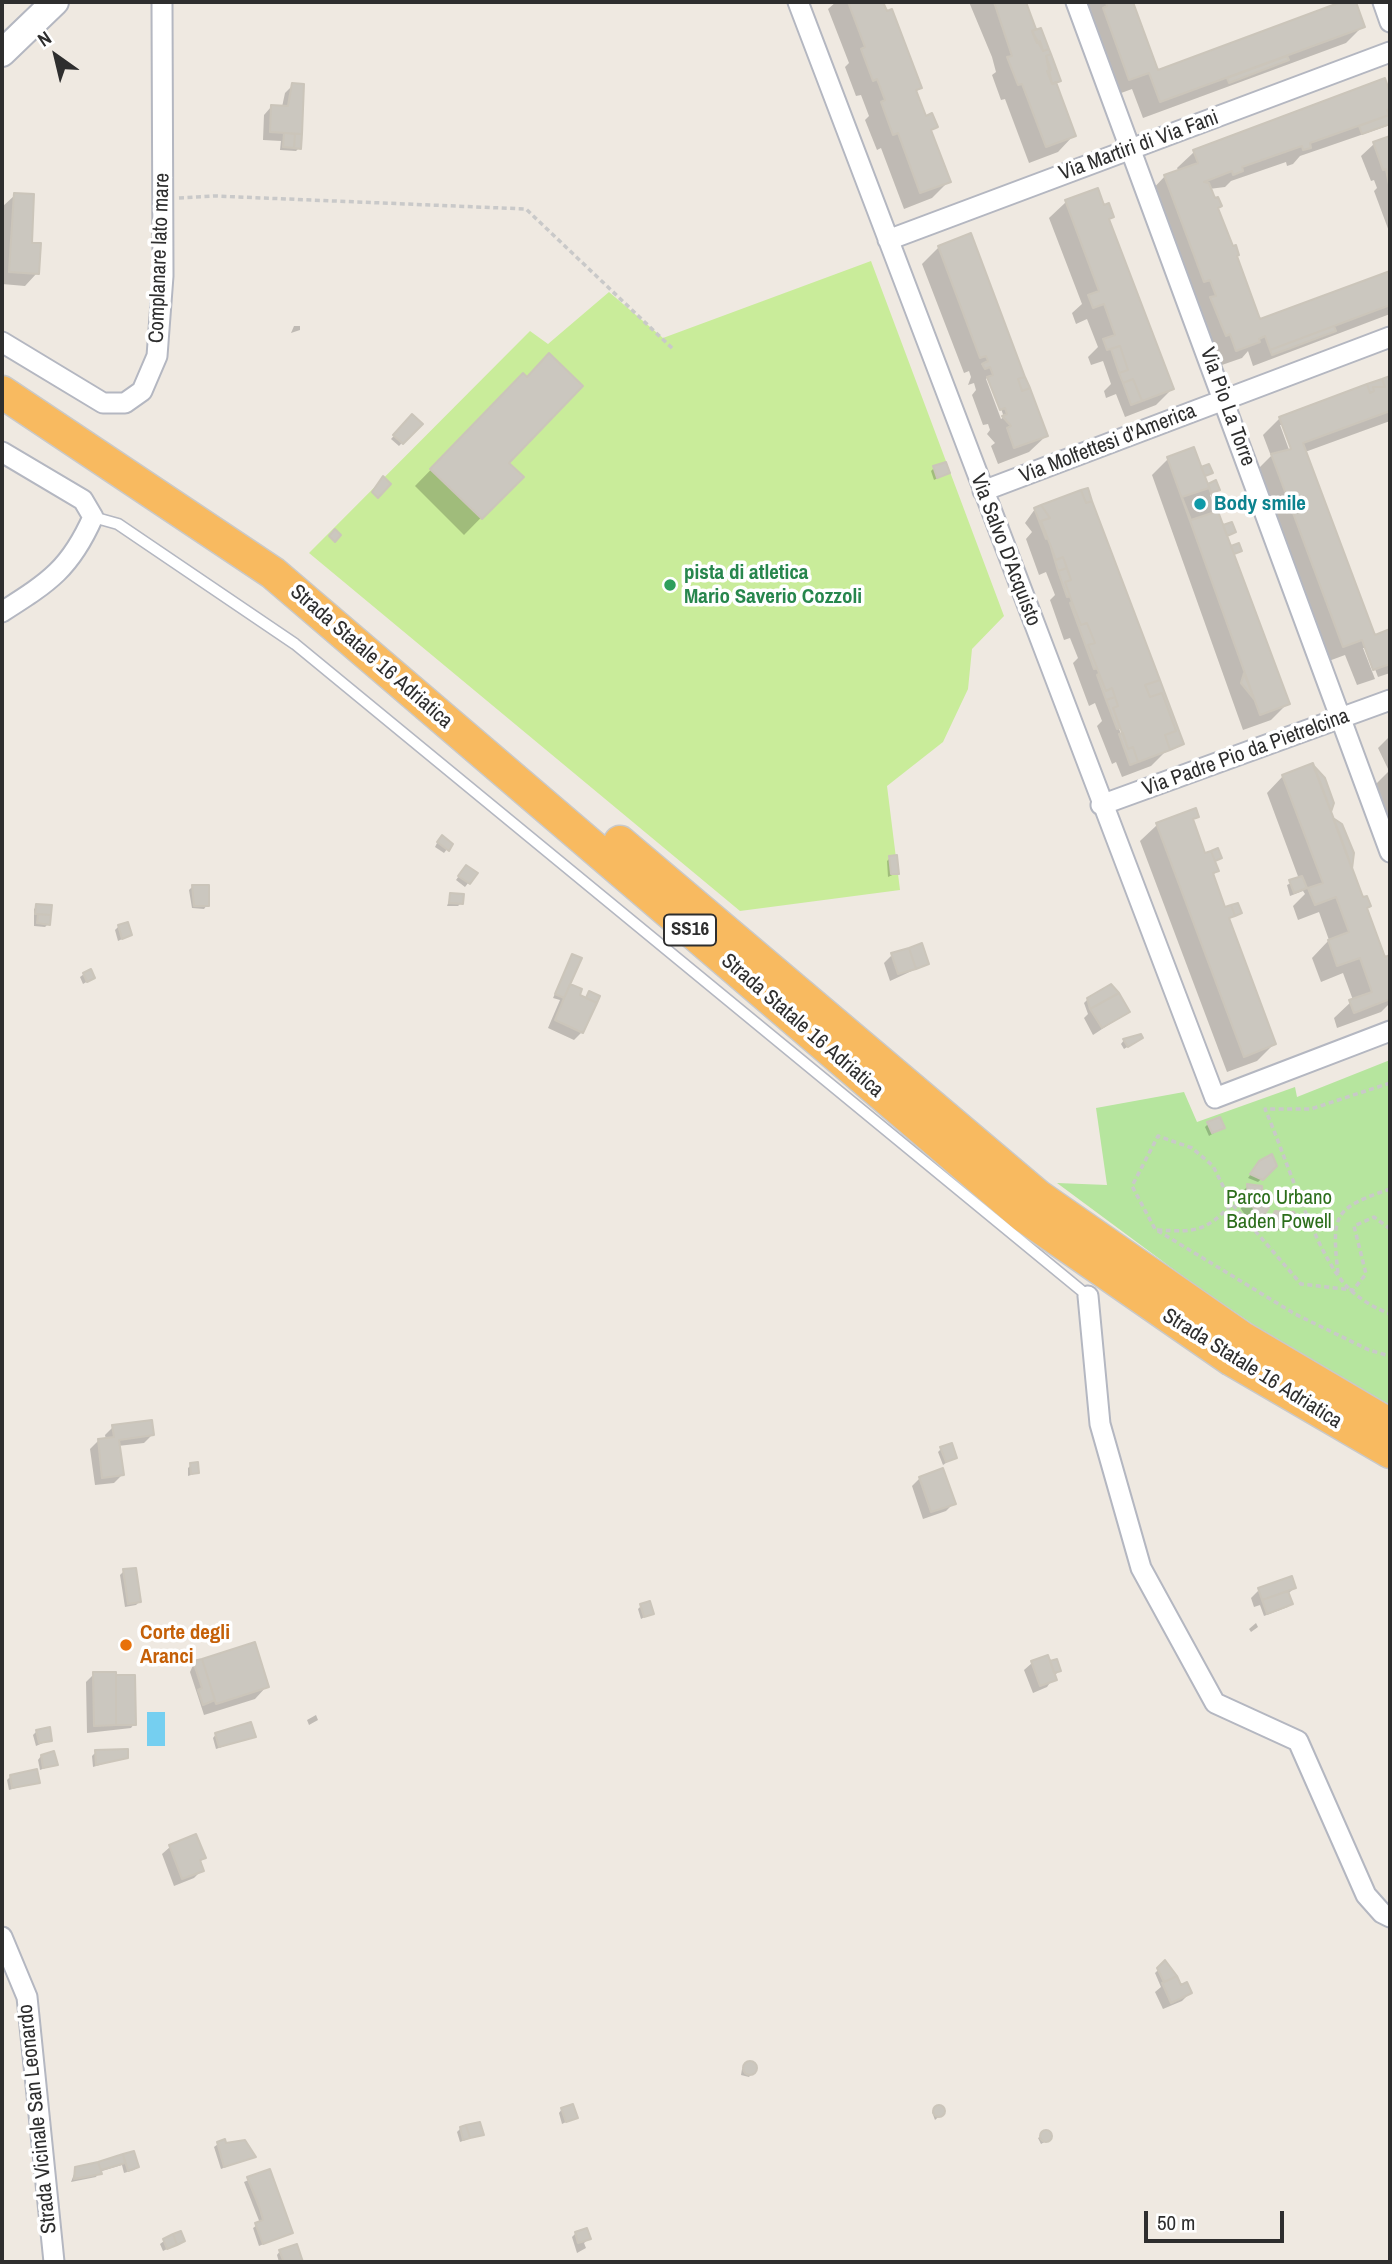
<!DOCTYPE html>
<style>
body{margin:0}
#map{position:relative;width:1392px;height:2264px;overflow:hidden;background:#efe9e1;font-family:"Archivo Narrow",sans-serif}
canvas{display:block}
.frame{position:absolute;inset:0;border:4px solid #2e2e2e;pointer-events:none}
.north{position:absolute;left:21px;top:21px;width:70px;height:70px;-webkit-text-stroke:5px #fff;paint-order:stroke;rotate:326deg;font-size:19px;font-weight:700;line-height:28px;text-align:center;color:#2e2e2e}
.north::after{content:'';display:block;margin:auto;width:24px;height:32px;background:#2e2e2e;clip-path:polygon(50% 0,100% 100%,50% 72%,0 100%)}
.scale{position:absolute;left:1144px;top:2211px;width:140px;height:32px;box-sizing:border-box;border:4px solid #2e2e2e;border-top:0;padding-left:9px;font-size:21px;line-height:24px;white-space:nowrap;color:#2e2e2e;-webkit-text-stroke:5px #fff;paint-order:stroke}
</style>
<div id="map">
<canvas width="1392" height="2264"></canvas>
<div class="frame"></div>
<div class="north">N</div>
<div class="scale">50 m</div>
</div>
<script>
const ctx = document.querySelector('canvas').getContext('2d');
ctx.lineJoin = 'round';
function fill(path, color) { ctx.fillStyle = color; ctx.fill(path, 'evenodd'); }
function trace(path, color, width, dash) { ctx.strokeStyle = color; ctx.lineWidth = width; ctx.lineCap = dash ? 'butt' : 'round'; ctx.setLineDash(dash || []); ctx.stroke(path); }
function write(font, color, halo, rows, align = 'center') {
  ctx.font = font + ' "Archivo Narrow",sans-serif'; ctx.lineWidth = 7; ctx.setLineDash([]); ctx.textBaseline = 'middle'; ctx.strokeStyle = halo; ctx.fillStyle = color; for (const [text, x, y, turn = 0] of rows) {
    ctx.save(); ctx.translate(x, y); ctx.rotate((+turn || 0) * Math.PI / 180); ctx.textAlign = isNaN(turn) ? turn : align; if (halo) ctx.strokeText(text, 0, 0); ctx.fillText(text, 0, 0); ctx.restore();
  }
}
const green = new Path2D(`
 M1390,1060V1405L1292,1351L1192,1283L1057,1183L1107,1185L1096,1108L1184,1092L1197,1122L1295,1087L1297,1097Z`);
const pitch = new Path2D(`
 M871,261L1004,616L972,649L968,689L943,742L887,786L900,890L740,911L309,553L530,331L548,344L609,292L663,338Z`);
const water = new Path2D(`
 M147,1712H165V1746H147Z`);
const shadow = new Path2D(`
 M836,2H881L920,88L915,93L925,118L935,127L930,132L948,182L932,198L904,209L881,148L877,150L865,120L869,116L861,95L856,96L845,67L849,63L828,9Z
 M969,2H1024L1059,80L1055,84L1074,135L1058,152L1029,163L1005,99L1001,100L992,75L996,72L992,57Z
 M1083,2H1131L1157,72L1346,2H1354L1363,26L1346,43L1143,118L1132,89L1113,96Z
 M1384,81L1390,98V125L1300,156L1293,164L1287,166L1286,162L1231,181L1225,187L1209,189L1259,321L1390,273V314L1253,366L1248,351L1242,358L1219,366L1149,193L1165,176L1179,172L1177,168L1194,152Z
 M293,85L302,86L299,148L296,151L280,150L281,141L263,140L264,115L271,107H282L285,93Z
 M1390,137V234L1374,191L1377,188L1374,180L1371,181L1361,156L1374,144Z
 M15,195L37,273L25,286L2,284V207Z
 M1066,202L1103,207L1112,217L1108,221L1172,389L1156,405L1125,417L1116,394L1106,398L1104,391L1111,384L1103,361L1091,365L1088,357L1098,347L1087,319L1076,324L1072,313L1082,304L1049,218Z
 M939,247L1046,436L1029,452L998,464L991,446L995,443L987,434L990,430L988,424L983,425L972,395L976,390L974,383L968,385L971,377L969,371L964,373L922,264ZM989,376L1004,417L1001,419L986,379Z
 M294,326H300V330L291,333Z
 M523,375L506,463L521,477L464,535L415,486Z
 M1390,378V421L1305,452L1374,637L1390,631V673L1378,677L1367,648H1363L1375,679L1357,685L1345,655L1326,662L1255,472L1271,456L1263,435L1280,418ZM1280,425H1283L1295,457L1292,458Z
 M412,416L420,424L399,446L391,439Z
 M1168,459L1211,473L1203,478L1207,487L1218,490L1210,495L1223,529L1233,532L1226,537L1230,549L1240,550L1233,555L1288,703L1271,720L1243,730L1152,475Z
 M934,468L948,473L934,480L931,471Z
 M1035,509L1182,744L1164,753L1151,766L1122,777L1116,762L1112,764L1097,726L1102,721L1095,703L1089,706L1073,663L1078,658L1070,638L1064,640L1050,600L1055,595L1046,572L1039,575L1026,539L1032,532L1025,523ZM1115,707L1127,741L1124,742L1112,710Z
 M1390,736V836L1372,788L1389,771L1378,748Z
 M1283,776L1329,813L1362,899L1369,906L1365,910L1384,959L1389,957L1390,960V1003L1381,1012L1337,1028L1334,1018L1353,1000L1343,973L1321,982L1312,958L1329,940L1319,912L1298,920L1293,906L1305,894L1303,891L1290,896L1287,885L1299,879L1267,793Z
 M1197,816L1192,821L1204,855L1217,850L1220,857L1213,862L1217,871L1212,876L1224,910L1240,912L1228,920L1274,1044L1257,1061L1227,1072L1140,841L1157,825Z
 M438,841L451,844L444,853L435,847Z
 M890,858L897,873L888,877L887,861Z
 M463,870L475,874L465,887L456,880Z
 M193,886L207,905L204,909L192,908L189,890Z
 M451,895L461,903L458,906H447Z
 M37,906L48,924L45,927L34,926V909Z
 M119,926L130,935L118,941L115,930Z
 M921,945L927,964L890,981L884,963L892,955Z
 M572,956L568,985L584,1000L589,993L582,1032L574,1040L548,1028L560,1000L553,998Z
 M84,974L93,978L83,984L80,977Z
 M1088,999L1128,1012L1093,1035L1084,1018L1088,1014L1084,1003Z
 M1124,1040L1137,1041L1124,1049L1121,1044Z
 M1208,1124L1222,1128L1209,1136L1205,1127Z
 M1275,1166L1258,1182L1248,1178L1256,1167Z
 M1248,1186L1261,1188L1267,1208L1252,1225L1241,1209L1240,1194Z
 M1276,1213L1297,1226L1276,1231L1266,1228Z
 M113,1427L152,1435L144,1443L118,1446L122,1475L114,1483L95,1485L90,1449L98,1441L106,1440L105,1435Z
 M941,1449L955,1457L943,1465L938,1452Z
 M191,1465L197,1473L188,1476V1468Z
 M920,1478L954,1503L946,1511L923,1519L912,1486Z
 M124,1571L139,1602L136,1605L125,1607L120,1575Z
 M1294,1588L1288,1594L1291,1604L1288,1607L1264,1616L1260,1605L1254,1607L1251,1598L1259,1590Z
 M641,1606L652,1613L641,1619L638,1609Z
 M1256,1623L1258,1627L1251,1632L1249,1629Z
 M194,1663L267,1686L255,1699L204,1715L190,1672Z
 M1032,1663L1049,1664L1059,1670L1047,1687L1033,1693L1024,1670Z
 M94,1674L134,1724L131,1728L87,1733L86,1682Z
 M316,1715L318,1720L309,1725L307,1720Z
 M37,1731L50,1740L36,1746L33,1735Z
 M216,1734L254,1736L216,1749L213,1738Z
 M96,1752L126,1757L93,1767L92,1756Z
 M41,1756L56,1764L40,1770L38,1760Z
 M11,1776L38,1782L9,1790L7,1780Z
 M170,1847L204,1858L199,1863L202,1870L194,1878L174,1886L162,1854Z
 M1165,1963L1180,1987L1190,1993L1182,2001L1163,2009L1155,1992L1161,1987L1155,1973Z
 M749,2063L755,2067L752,2073L749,2077L741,2075L742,2069Z
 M939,2107L944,2112L935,2120L932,2112Z
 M562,2109L576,2117L562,2124L559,2113Z
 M461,2128L482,2134L460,2142L457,2132Z
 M1047,2132L1050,2139L1041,2144L1038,2138Z
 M218,2144L225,2145L254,2156L221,2169L214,2147Z
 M133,2153L137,2167L134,2170L124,2173L122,2165L99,2172L96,2177L71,2182L76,2169Z
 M269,2171L291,2232L259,2246L253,2228L260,2223L244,2182Z
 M576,2233L589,2239L584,2243L586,2248L577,2253L572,2237Z
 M164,2241H183L163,2251L160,2244Z
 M296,2246L301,2262H279L277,2255L280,2251Z`);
const building = new Path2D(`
 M848,2H883L887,11L892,9L922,88L916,90L926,116L932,113L938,127L931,130L951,182L920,193L898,133L893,135L881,102L885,100L877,79L873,81L861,49L865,47Z
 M994,2H1026L1036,29L1032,31L1037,43L1040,41L1043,51L1049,49L1051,54L1046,56L1051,70L1047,71L1052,84L1056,82L1076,136L1046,147L1022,84L1018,85L1007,57L1012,56Z
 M1106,2H1133L1158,70L1341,2H1356L1365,27L1160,102L1149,73L1129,80L1103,8L1107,6Z
 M1041,28L1049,49L1043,51L1032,31Z
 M1051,54L1061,81L1052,84L1046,56Z
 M1287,56L1289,60L1229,83L1227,78Z
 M1385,78L1390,93L1389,115L1310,143L1311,148L1303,150L1302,146L1242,167L1243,171L1233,175L1232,171L1204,182L1209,183L1215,198L1218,197L1222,206L1218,208L1233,246L1236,245L1239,255L1237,256L1260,319L1390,271V305L1270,350L1265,336L1259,339L1260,342L1236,351L1230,334L1226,336L1210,297L1216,296L1210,280L1204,282L1164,175L1198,163L1193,150Z
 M292,83L304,84L302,134L270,132L271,105L288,106Z
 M1390,108V124L1362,134L1359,126L1389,115L1387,110Z
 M284,133L295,134L294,148L283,147Z
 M295,134H302L301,149L294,148Z
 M1390,136V190L1386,169L1383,170L1373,142Z
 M1098,188L1104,205L1109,203L1114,217L1109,219L1174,389L1142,401L1133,379L1123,383L1119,373L1128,370L1120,346L1107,350L1103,339L1115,335L1104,304L1093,308L1088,295L1099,291L1065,200Z
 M14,193L34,194L32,243H41L39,274L9,272Z
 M971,233L1025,377L1018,379L1022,391L1030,388L1048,436L1014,448L1007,428L1011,426L1002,416L1007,414L1005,408L1000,410L987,377L993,375L990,367L985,369L982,364L988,361L986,356L980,358L938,246Z
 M1334,326L1336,331L1272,355L1270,350Z
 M1120,346L1128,370L1119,373L1111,349Z
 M549,353L583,386L509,463L524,477L482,519L430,469L523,373L527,377Z
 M1390,376V411L1303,443L1375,635L1390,629V664L1373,670L1362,640L1343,647L1271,454L1291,449L1279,417L1367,384L1370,393L1374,391L1373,387H1385L1382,379Z
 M1025,377L1030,388L1022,391L1018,379Z
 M1133,379L1142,401L1131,405L1123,383Z
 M1382,379L1385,387H1373L1374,391L1370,393L1367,384Z
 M412,414L423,424L403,444L393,435Z
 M1194,447L1290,704L1260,715L1167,457Z
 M946,462L950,473L937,478L933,466Z
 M1209,464L1213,473L1205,476L1201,467Z
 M383,476L391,484L378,498L372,492Z
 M1216,480L1220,490L1211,493L1208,484Z
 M1088,488L1092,501L1086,503L1081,490Z
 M1209,488L1218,511L1191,520L1182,497Z
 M1081,490L1086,503L1092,501L1160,680L1145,685L1150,697L1162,693L1176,731L1165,735L1170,750L1138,762L1133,747L1128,749L1113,708L1118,706L1112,688L1106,691L1088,645L1095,643L1087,623L1081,625L1072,602L1065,582L1071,580L1063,557L1056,560L1041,521L1050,518L1041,505Z
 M1041,505L1050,518L1041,521L1046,539L1034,508Z
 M1232,522L1236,532L1227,536L1223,525Z
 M335,529L341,535L335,542L329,536Z
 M1239,543L1242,551L1234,554L1231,546Z
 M1050,544L1056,560L1063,557L1067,568L1058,571Z
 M1067,568L1071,580L1065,582L1070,596L1067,597L1058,571Z
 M1072,602L1081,625L1087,623L1095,643L1088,645L1097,668L1094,669L1070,603Z
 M1244,673L1254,699L1241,683Z
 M1099,674L1106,691L1112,688L1115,697L1106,700L1097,675Z
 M1160,680L1184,744L1170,750L1165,735L1176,731L1162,693L1150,697L1145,685Z
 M1115,697L1118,706L1113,708L1120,728L1117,729L1106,700Z
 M1123,733L1128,749L1133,747L1138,762L1130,765L1119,734Z
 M1313,763L1363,897L1367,896L1371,906L1367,908L1385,957L1390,955V999L1354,1013L1349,1000L1372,992L1360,958L1337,966L1328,940L1349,932L1336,897L1315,905L1308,888L1323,883L1282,775Z
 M1313,765L1325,778L1334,803L1331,812Z
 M1196,808L1199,817L1193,819L1205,853L1211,851L1219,871L1213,873L1225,907L1231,905L1235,916L1229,918L1276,1044L1244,1057L1156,823Z
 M1333,818L1342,824L1354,853L1352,869Z
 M442,835L453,844L449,851L437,842Z
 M1218,848L1222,858L1215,861L1211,851Z
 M897,855L899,874H891L889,856Z
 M466,865L478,873L470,884L458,876Z
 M1302,876L1307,888L1294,893L1289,880Z
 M192,885H209V906H194Z
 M450,893L464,894L463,904L449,903Z
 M1238,903L1242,913L1235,916L1231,905Z
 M36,904L52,905L51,915L35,914Z
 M38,914L51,915L50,925L37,923Z
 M128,922L132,935L122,939L118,925Z
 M922,943L929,964L916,969L909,948Z
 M909,948L916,969L898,974L891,953Z
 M572,954L582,958L564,998L555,994Z
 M91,969L95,978L87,982L83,973Z
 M570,984L582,989L580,995L597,1003L583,1033L555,1020Z
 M1111,984L1119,993L1090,1009L1087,998Z
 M589,991L600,996L597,1003L586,998Z
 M1119,993L1130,1012L1102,1028L1090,1009Z
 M1141,1034L1143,1038L1128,1047L1123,1039Z
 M1220,1117L1225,1128L1212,1133L1207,1122Z
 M1272,1154L1277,1166L1263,1180L1250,1174L1259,1161Z
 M1247,1184L1262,1186L1263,1199L1269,1208L1261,1219L1248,1200Z
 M1275,1211L1294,1212L1299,1226L1281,1228L1269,1224Z
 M152,1420L154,1435L119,1440L124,1475L102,1478L98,1439L114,1437L112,1425Z
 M952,1443L957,1458L946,1462L940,1447Z
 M198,1462L199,1473L191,1474L190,1463Z
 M943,1468L956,1504L931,1512L919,1477Z
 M136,1568L141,1602L128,1604L123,1569Z
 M1292,1576L1296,1588L1262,1600L1258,1588Z
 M1288,1591L1293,1604L1267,1614L1262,1600Z
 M650,1601L654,1614L644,1617L640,1604Z
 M255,1642L269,1687L216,1704L202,1659Z
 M1048,1655L1057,1680L1040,1686L1031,1661Z
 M202,1659L215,1700L203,1705L198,1690L202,1688L193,1661Z
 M1057,1659L1061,1671L1054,1673L1050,1661Z
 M93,1672H116V1725L94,1726Z
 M116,1675H135L136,1725H116Z
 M251,1722L256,1737L219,1747L215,1733Z
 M50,1727L52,1741L39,1743L36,1730Z
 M128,1749V1758L96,1765L95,1750Z
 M54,1751L58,1765L43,1768L41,1755Z
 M37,1769L40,1783L12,1788L10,1775Z
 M196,1834L206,1858L200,1860L204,1871L182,1879L169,1845Z
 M1165,1960L1177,1976L1164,1982L1157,1968Z
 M1177,1976L1181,1985L1187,1982L1192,1993L1171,2003L1162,1983Z
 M743 2068a7 7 0 1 1 14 0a7 7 0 1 1-14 0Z
 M573,2104L578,2118L566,2122L561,2108Z
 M933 2111a6 6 0 1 1 12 0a6 6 0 1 1-12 0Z
 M480,2122L484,2135L470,2138L466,2125Z
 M466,2125L470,2138L463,2140L460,2127Z
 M1040 2136a6 6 0 1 1 12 0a6 6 0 1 1-12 0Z
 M225,2139L226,2143L245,2140L256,2157L224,2167L217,2142Z
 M134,2151L139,2167L128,2171L123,2154Z
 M123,2154L125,2163L101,2170L98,2162Z
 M98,2162L102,2174L74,2179L75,2167Z
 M270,2169L293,2233L263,2244L255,2223L263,2220L260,2209L247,2177Z
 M587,2228L591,2239L578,2243L575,2232Z
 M181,2231L185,2241L177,2245L173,2234Z
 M173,2234L177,2245L167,2249L163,2239Z
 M297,2244L303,2262H275L283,2260L279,2250Z`);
const path = new Path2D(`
 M179,198L215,196L526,209L673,349
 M1390,1083L1311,1109H1265C1286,1157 1310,1237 1339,1277C1352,1295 1370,1306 1390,1314
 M1390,1229L1374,1217L1354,1226L1366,1274L1353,1290L1301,1284L1232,1204L1213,1166L1192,1148L1158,1136L1132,1186L1155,1229L1295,1314L1369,1350L1390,1356
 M1157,1230C1196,1232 1205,1232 1232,1204
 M1338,1273C1331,1213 1335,1208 1390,1189`);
const service = new Path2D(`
 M93,517L118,524L295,644L1088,1296`);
const minor = new Path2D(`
 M798,2L1215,1098L1390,1031
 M1076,2L1390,852
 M1383,2L1390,22
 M888,240L1390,52
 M2,342L103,403H125L142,391L157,356L163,276L162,2
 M2,452L83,500L93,517C70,569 49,582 2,612
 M983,491L1390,337
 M1101,805L1390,700
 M1088,1296L1100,1424L1141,1568L1215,1703L1298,1741L1366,1895L1382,1913L1390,1917
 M2,1937L27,1997L54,2262`);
const secondary = new Path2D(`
 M2,53L55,2`);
const trunk = new Path2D(`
 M2,392L273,573L1024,1216L1232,1360L1390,1452
 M620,842L1038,1196L1241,1337L1390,1425`);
const markers = [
 [1200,504,7,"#0f9aa8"],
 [670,585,7,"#2e9e5b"],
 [126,1645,7,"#e8710a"]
];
const shields = [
 [690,930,52]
];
const shieldNames = [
 ["SS16",690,930]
];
const streetNames = [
 ["Via Martiri di Via Fani",1139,146,-20],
 ["Complanare lato mare",160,258,-88],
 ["Via Pio La Torre",1227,407,70],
 ["Via Molfettesi d'America",1108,444,-21],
 ["Via Salvo D'Acquisto",1005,550,69],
 ["Strada Statale 16 Adriatica",371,657,41],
 ["Via Padre Pio da Pietrelcina",1246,753,-20],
 ["Strada Statale 16 Adriatica",802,1026,41],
 ["Strada Statale 16 Adriatica",1252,1369,32],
 ["Strada Vicinale San Leonardo",38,2119,-96]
];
const cultureNames = [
 ["Body smile",1214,504]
];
const leisureNames = [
 ["pista di atletica",684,573],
 ["Mario Saverio Cozzoli",684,597]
];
const parkNames = [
 ["Parco Urbano",1279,1198],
 ["Baden Powell",1279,1222]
];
const foodNames = [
 ["Corte degli",140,1633],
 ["Aranci",140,1657]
];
fill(green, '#b6e59e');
fill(pitch, '#c9ec9a');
fill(water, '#75cff0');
fill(shadow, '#0003');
fill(building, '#cbc7bf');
trace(building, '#cbc5ba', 2);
trace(service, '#b4b7c1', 13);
trace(minor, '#b4b7c1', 23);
trace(secondary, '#b4b7c1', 30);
trace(trunk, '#c9c9c9', 35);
trace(path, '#c9c9c9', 3.5, [5, 3.5]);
trace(service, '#fff', 10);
trace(minor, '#fff', 19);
trace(secondary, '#fff', 26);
trace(trunk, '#f8ba60', 32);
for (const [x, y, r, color] of markers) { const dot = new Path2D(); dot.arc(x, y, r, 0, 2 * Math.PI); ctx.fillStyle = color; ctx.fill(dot); trace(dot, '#fff', 2.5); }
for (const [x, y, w] of shields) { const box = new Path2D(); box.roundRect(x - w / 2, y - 15.5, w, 31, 5); ctx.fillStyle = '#fff'; ctx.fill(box); trace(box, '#2e2e2e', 2); }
write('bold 19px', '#2e2e2e', null, shieldNames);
write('21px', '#2e2e2e', '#fff', streetNames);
write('bold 21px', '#0d838f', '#fff', cultureNames, 'left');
write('bold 21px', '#27864d', '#fff', leisureNames, 'left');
write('21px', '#2c6e1b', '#fff', parkNames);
write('bold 21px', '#c56008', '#fff', foodNames, 'left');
</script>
